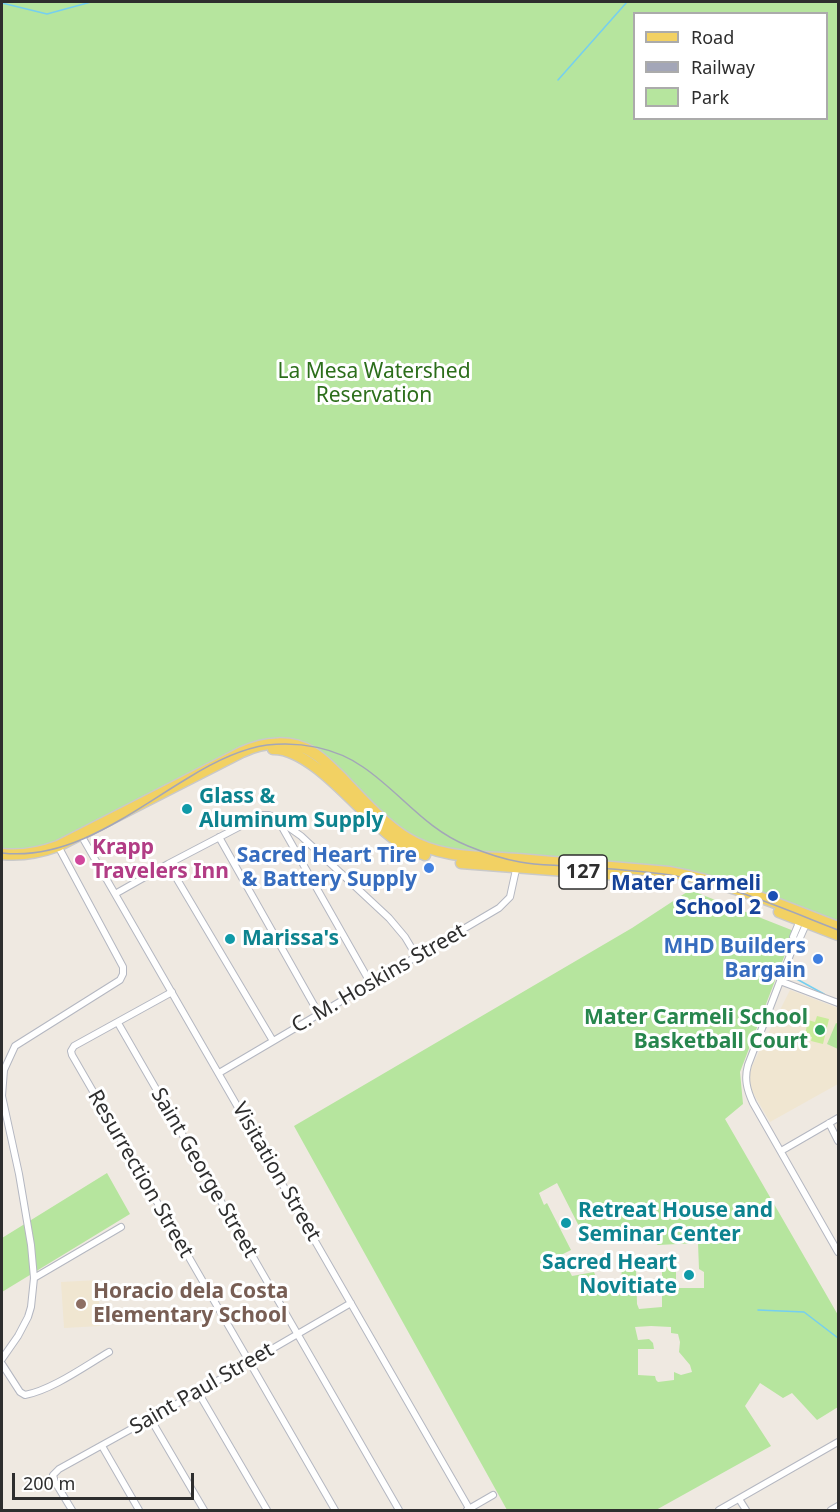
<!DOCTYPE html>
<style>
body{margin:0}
#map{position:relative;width:840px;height:1512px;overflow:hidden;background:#efe9e1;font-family:"Noto Sans",sans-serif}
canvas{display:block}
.frame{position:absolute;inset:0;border:3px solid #2e2e2e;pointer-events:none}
.legend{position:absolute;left:633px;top:12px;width:195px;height:108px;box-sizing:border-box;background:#fff;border:2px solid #ababab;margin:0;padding:8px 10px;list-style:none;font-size:18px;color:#2e2e2e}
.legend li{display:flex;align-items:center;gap:12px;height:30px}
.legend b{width:30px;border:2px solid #ababab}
.scale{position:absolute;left:12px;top:1473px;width:182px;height:27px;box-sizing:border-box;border:3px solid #2e2e2e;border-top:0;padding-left:8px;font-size:18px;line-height:21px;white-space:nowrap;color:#2e2e2e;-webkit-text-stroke:4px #fff;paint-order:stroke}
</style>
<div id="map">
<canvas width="840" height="1512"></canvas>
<div class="frame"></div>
<ul class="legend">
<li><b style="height:8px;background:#f2d163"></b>Road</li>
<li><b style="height:8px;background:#a3a6b8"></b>Railway</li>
<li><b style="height:16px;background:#b6e59e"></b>Park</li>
</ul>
<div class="scale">200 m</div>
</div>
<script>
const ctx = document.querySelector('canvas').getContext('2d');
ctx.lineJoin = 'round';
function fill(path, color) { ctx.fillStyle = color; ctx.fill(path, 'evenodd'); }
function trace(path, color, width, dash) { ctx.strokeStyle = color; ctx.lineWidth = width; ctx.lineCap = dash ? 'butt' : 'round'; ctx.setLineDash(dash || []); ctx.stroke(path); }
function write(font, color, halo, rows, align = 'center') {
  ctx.font = font + ' "Noto Sans",sans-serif'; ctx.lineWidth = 6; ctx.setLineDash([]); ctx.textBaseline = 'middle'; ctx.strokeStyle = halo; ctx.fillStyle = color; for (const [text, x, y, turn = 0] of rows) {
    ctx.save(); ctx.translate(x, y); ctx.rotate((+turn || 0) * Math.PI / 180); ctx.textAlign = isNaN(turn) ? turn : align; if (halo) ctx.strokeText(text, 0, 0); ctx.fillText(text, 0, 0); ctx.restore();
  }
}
const education = new Path2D(`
 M790,990L838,1008V1084L770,1122L749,1086L748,1074Z
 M98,1280L100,1326L64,1328L61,1282Z`);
const green = new Path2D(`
 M2,2H838V927L708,880L518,859L419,845L328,769L303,750L255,749L86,835L2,857ZM634,14H826V118H634Z
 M690,890L794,931L740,1072L743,1104L725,1119L838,1315V1407L817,1420L792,1393L783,1398L760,1383L745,1406L771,1446L656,1510H507L294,1126L632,928ZM557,1183L585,1238L607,1231L616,1235L641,1234L658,1245L698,1243L699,1269L704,1272V1288H676V1266L662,1267V1307L639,1309L637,1304L636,1268H622L621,1280L599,1285L594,1272L572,1276L561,1255L571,1250L547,1203L544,1205L539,1193ZM651,1326L671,1327V1333L678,1334L680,1342L679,1352L690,1365L692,1372L681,1375L674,1372V1380L658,1382L656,1380L655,1376L638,1375V1349H654L653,1343L649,1339L638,1340L635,1327Z
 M836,1023L838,1024V1049L827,1044Z
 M107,1173L130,1214L2,1292V1238Z`);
const pitch = new Path2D(`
 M817,1016L829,1019L823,1044L811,1041L812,1037L805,1035L808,1020L815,1022Z`);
const stream = new Path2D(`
 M2,3L47,14L91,2
 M558,80L627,2
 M793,977L824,994
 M758,1310L804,1312L838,1338`);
const street = new Path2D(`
 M278,820L371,984
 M81,835L470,1510
 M219,837L319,1014
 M168,864L273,1041
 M115,894L168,864L256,818L263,815H269L277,819L301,836L389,918L405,937L417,957
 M807,922L799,940L795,942L748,1065C744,1079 747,1090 753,1103L838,1252
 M795,942L793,937L801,918
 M780,981L838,1003
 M172,992L74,1046L71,1051L72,1055L335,1510
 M118,1023L399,1510
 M219,1073L499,908L510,897L517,865
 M829,1123L838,1141
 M781,1151L838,1118
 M34,1278L121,1227
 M2,1359L18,1336L28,1317L31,1307L34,1278L31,1245L19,1174L2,1096L4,1070L15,1046L120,980L123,974V967L58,846
 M2,1364L20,1392L25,1395C52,1390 85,1366 109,1352
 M198,1392L267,1510
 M150,1418L204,1510
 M102,1446L139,1510
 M739,1499L746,1510
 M72,1510L55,1482L53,1475L59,1469L198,1392L351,1303
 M467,1510L493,1495
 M719,1510L838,1442
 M831,1510L838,1506`);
const primary = new Path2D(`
 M273,749C311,748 359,811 388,834C399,844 412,849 425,855
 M2,854C22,856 39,853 58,846L242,752C264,742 291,739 312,752C323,758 331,768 340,776C359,796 385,825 407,838C441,859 480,856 518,859C568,863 619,868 669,872C727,882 783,906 838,927
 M461,863L618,875
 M779,912L838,935`);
const rail = new Path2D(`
 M2,853C71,861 131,812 188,778C212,763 239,749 267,745C300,741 336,748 363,767C400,792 425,829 468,846C485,853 502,859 520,862C535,865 551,865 566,866C600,868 636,870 670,875C728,884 784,909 838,930`);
const markers = [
 [187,809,6,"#0f9aa8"],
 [80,860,6,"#d1479c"],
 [429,868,6,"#3f7fe0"],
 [773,896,6,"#1a4fb4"],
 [230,939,6,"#0f9aa8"],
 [818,959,6,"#3f7fe0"],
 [820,1030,6,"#2e9e5b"],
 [566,1223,6,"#0f9aa8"],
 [689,1275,6,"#0f9aa8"],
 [81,1304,6,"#8d6e63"]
];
const shields = [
 [583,872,48]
];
const shieldNames = [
 ["127",583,872]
];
const parkNames = [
 ["La Mesa Watershed",374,372],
 ["Reservation",374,396]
];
const cultureNames = [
 ["Glass &",199,797],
 ["Aluminum Supply",199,821],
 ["Marissa's",242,939],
 ["Retreat House and",578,1211],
 ["Seminar Center",578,1235],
 ["Sacred Heart",677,1263,"right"],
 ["Novitiate",677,1287,"right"]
];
const hotelNames = [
 ["Krapp",92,848],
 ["Travelers Inn",92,872]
];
const shopNames = [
 ["Sacred Heart Tire",417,856],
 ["& Battery Supply",417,880],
 ["MHD Builders",806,947],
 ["Bargain",806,971]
];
const transitNames = [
 ["Mater Carmeli",761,884],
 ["School 2",761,908]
];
const streetNames = [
 ["C. M. Hoskins Street",379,979,-30],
 ["Visitation Street",276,1172,60],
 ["Saint George Street",204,1173,60],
 ["Resurrection Street",140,1174,60],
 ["Saint Paul Street",202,1389,-30]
];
const leisureNames = [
 ["Mater Carmeli School",808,1018],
 ["Basketball Court",808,1042]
];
const educationNames = [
 ["Horacio dela Costa",93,1292],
 ["Elementary School",93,1316]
];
fill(education, '#f0e6d1');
fill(green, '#b6e59e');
fill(pitch, '#c9ec9a');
trace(stream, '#75cff0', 1.5);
trace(street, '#b4b7c1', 8);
trace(primary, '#c9c9c9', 13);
trace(street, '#fff', 6);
trace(primary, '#f2d163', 10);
trace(rail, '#a3a6b8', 1.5);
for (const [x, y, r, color] of markers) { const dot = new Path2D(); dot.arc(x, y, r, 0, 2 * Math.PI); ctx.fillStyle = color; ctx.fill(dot); trace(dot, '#fff', 2); }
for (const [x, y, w] of shields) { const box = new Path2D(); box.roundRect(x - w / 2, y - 17, w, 34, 4.5); ctx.fillStyle = '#fff'; ctx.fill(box); trace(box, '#2e2e2e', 1.5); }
write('bold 20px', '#2e2e2e', null, shieldNames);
write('21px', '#2c6e1b', '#fff', parkNames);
write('bold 21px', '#0d838f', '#fff', cultureNames, 'left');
write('bold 21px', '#b23c85', '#fff', hotelNames, 'left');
write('bold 21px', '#366cbe', '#fff', shopNames, 'right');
write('bold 21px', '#164399', '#fff', transitNames, 'right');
write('21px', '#2e2e2e', '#fff', streetNames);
write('bold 21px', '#27864d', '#fff', leisureNames, 'right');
write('bold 21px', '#785e54', '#fff', educationNames, 'left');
</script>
